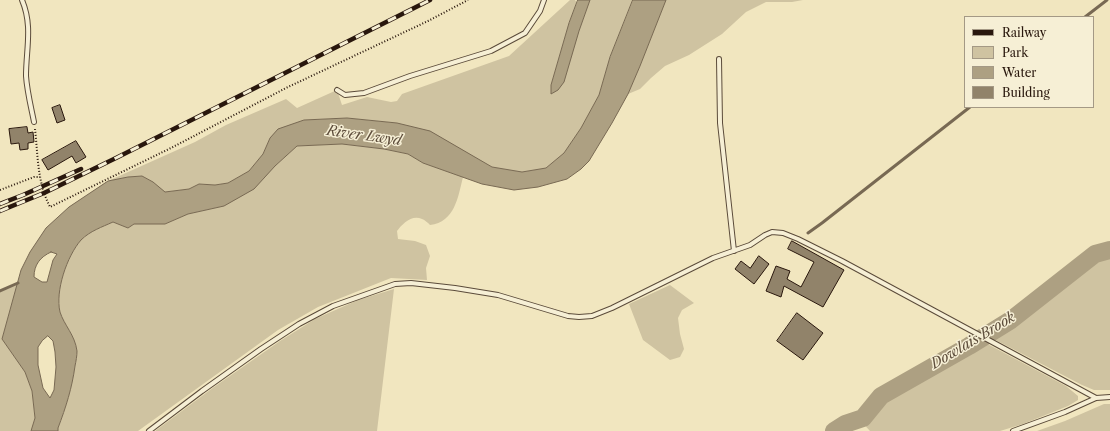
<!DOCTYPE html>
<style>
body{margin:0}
#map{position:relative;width:1110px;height:431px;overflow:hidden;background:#f1e6bf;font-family:"Libre Caslon Text",serif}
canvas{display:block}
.legend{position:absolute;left:964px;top:16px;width:130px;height:92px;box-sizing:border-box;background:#f6efd5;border:1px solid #a49985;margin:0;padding:5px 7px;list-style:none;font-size:12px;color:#29170d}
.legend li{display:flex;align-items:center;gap:8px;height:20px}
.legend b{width:20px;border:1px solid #a49985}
</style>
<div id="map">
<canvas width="1110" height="431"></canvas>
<ul class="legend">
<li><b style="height:5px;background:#29170d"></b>Railway</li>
<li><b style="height:11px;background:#cfc3a1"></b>Park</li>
<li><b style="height:11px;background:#ada082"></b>Water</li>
<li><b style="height:11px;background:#91836a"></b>Building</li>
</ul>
</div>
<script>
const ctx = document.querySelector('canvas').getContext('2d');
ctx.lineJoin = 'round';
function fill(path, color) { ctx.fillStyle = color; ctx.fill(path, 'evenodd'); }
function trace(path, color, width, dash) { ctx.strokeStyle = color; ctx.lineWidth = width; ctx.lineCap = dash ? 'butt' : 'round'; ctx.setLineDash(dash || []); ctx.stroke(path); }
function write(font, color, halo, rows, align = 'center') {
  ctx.font = font + ' "Libre Caslon Text",serif'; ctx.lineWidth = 3; ctx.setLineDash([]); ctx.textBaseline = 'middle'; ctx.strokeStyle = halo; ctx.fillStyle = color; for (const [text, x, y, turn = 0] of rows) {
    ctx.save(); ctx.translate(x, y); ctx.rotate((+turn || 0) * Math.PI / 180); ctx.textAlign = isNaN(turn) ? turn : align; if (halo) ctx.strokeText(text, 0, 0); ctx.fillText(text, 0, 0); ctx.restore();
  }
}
const green = new Path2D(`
 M570,0H575L577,3L569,24L551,85L552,94L579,31L590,0H633L610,57L599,95L581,128L564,153L546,168L522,172L492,167L475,158L397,123L347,118L304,120L270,138L263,154L249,171L228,183L215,185L199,184L189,189L164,192C158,187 152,180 143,177C135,174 117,180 108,181L195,142L226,125L286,99L297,108L337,90L342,105L367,97L391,102L397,101L402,94L509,56Z
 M666,0H803L792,2H766L746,12L722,34L689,55L665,66L651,78L640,89L628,94L640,66Z
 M342,144L384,149L408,154L423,163L463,177C458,197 455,222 430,225C428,223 425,220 422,219C412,214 402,224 397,231L398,239L415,241L426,245L430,256L426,268L427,280L391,278L318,307L278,330L138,431H58V428C66,407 72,388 75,366C76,361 77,356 77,351C75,335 64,325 60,312C55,291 67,256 81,240C90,231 102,227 113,222L128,228L134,224H165L188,214L224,206L275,166L297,146Z
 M1110,250V390H1094L1082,385L986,335L1011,320L1095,254Z
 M18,283L2,339L25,372L32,391L35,418L31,431H0V291Z
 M670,285L694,303L682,310L678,318L680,334L684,349L680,357L670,360L643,340L629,304Z
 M394,289L377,431H155L214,387L280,341L315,319L358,300Z
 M980,340L1066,386L1078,396V400L1068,406L1023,424L1000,431H870L859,419L863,418L881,396Z
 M1104,404H1110V431H1037L1065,421Z`);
const water = new Path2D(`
 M578,0H590L579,31L564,82L558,90L551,94V85L569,23Z
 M633,0H666L640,66L628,94L612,123L589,161L581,169L567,179L538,187L514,190L482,184L423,163L408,154L384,149L342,144L297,146L275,166L254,189L224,206L188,214L165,224H134L128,228L113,222C102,227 90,231 81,240C67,256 55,291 60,312C64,325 75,335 77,351C77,356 76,361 75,366C72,388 66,407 58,428V431H31L35,418L32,391L25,372L2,339L21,270L30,252L46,228L69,207L108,181L128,177L142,176L153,182L165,192L189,189L199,184L215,185L228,183L249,171L263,154L270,138L278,129L304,120L347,118L397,123L430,131L492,167L522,172L546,168L564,153L581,128L599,95L610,57ZM51,252L57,254L53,260L47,282H42L34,277C34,265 40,257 51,252ZM48,336L53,341L55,352L56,367L54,390L50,398L43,388L38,365V347L42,341Z`);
const stream = new Path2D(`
 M1085,17L1107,0
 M808,233L822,223L970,107
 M0,291L18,283`);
const river = new Path2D(`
 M834,431L845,424L863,418L881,396L969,346L1011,320L1095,254L1110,250`);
const building = new Path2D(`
 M60,105L65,120L57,123L52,108Z
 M27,127L28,133L33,132L34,142L28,143V149L20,150L19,143L11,144L9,129Z
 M76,141L86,157L76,163L72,156L48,170L42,160Z
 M792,241L844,270L823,307L784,286L781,297L766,291L776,266L790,271L787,279L801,287L814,262L788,249Z
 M759,256L769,264L754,284L735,269L741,261L750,268Z
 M797,313L823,333L803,360L777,341Z`);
const path = new Path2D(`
 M35,129C38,155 37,182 50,207L171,148L286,88L428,21L468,0
 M0,190L34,177H40`);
const service = new Path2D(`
 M22,0C33,26 26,49 26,76C27,91 31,107 34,122
 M719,59L720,123L734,251
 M337,90L345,95L364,93L410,76L491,51L525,33L540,11L544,0
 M149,431L202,391L261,349L299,324L333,306L395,284L411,283L455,288L498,295L568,316L579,317L592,316L612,308L713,258L750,245L765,235L772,232L783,233L798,239L842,261L1096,398
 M1013,431L1065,412L1096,398L1110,397`);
const rail = new Path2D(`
 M0,204L23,195L81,169
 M0,211L44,193L116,158L430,0`);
const waterNames = [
 ["River Lwyd",364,136,8],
 ["Dowlais Brook",973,341,-31]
];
fill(green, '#cfc3a1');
fill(water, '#ada082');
trace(water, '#786953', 1);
trace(stream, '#786953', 3);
trace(river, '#ada082', 18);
fill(building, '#91836a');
trace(building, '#29170d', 1);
trace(service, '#5b4b3a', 6);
trace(path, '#29170d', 2, [1, 2]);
trace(service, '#f6efd5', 4);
trace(rail, '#29170d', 4.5);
trace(rail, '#f6efd5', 3, [9]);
write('italic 14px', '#5e4e3c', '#f6efd5', waterNames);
</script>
